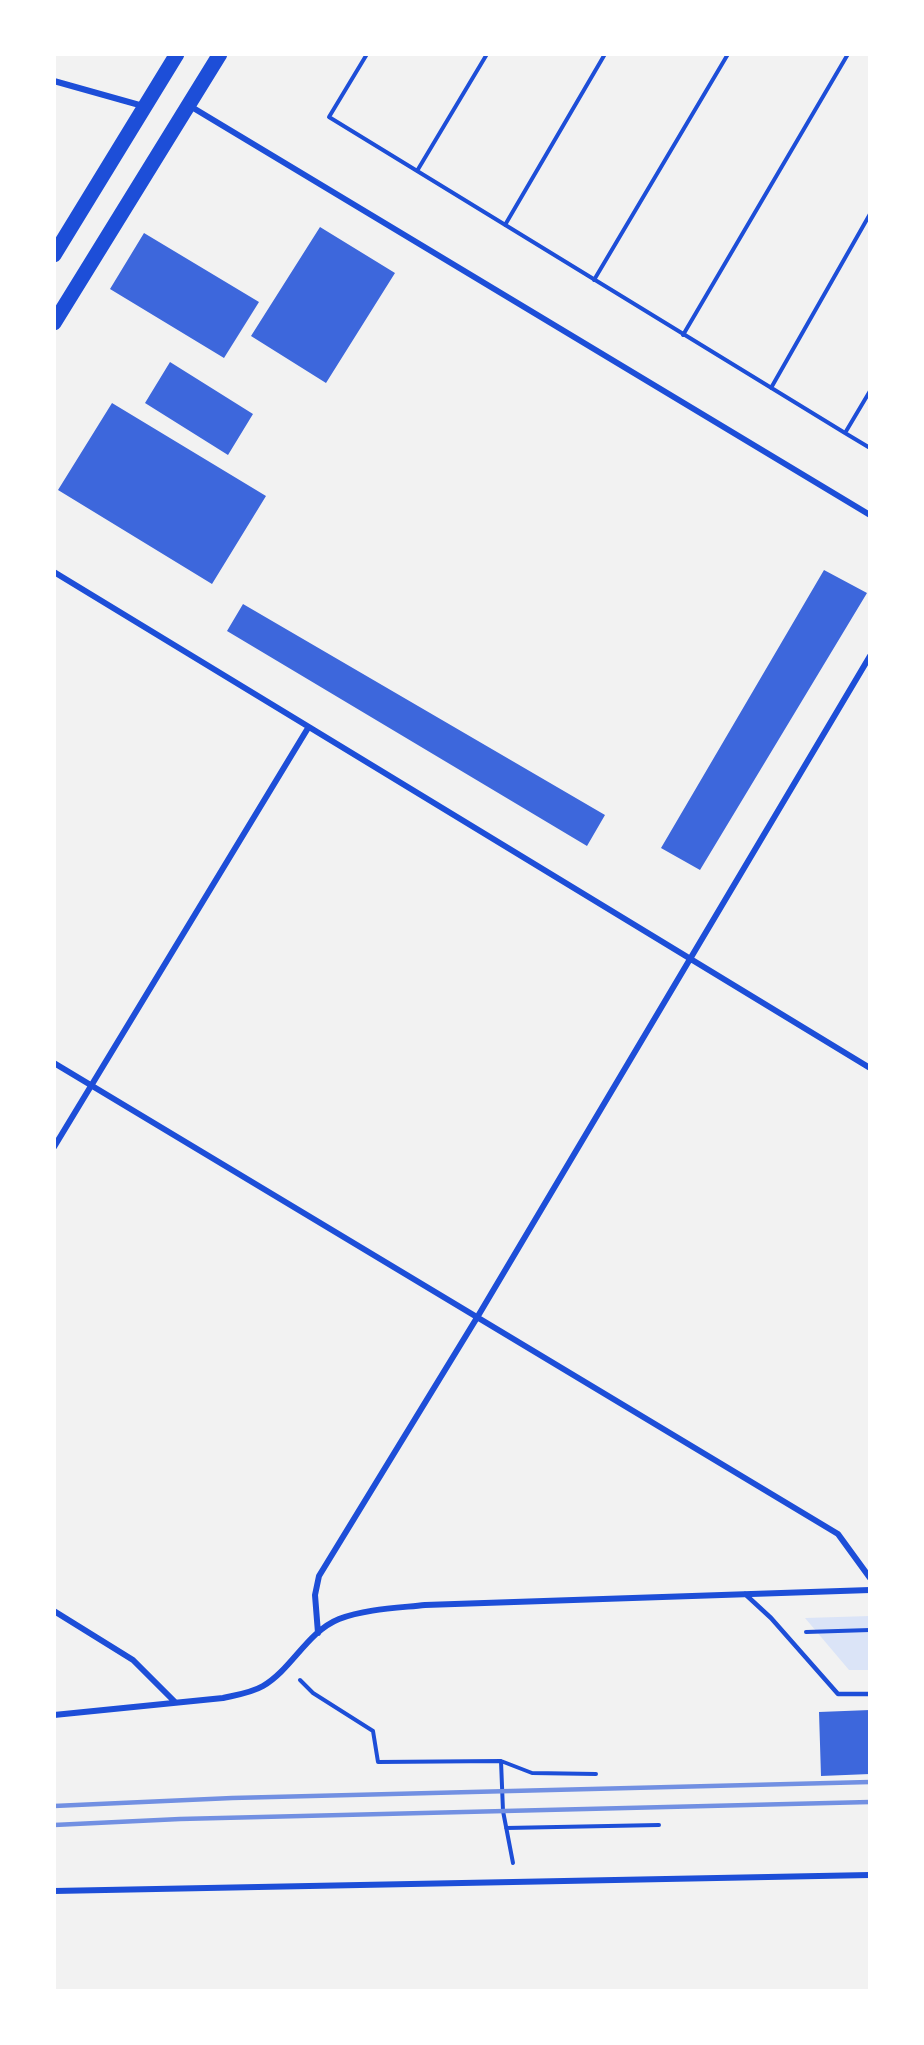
<!DOCTYPE html>
<style>
body{margin:0}
#map{position:relative;width:924px;height:2045px;overflow:hidden;background:#f2f2f2;font-family:"Work Sans",sans-serif}
canvas{display:block}
.frame{position:absolute;inset:0;border:56px solid #fff;pointer-events:none}
</style>
<div id="map">
<canvas width="924" height="2045"></canvas>
<div class="frame"></div>
</div>
<script>
const ctx = document.querySelector('canvas').getContext('2d');
ctx.lineJoin = 'round';
function fill(path, color) { ctx.fillStyle = color; ctx.fill(path, 'evenodd'); }
function trace(path, color, width, dash) { ctx.strokeStyle = color; ctx.lineWidth = width; ctx.lineCap = dash ? 'butt' : 'round'; ctx.setLineDash(dash || []); ctx.stroke(path); }
const green = new Path2D(`
 M870,1616V1670H849L805,1618Z`);
const building = new Path2D(`
 M320,227L395,273L326,383L251,336Z
 M144,233L259,302L224,358L110,289Z
 M170,362L253,414L228,455L145,403Z
 M112,403L266,496L212,584L58,490Z
 M824,570L867,593L700,870L661,848Z
 M243,604L605,815L587,846L227,631Z
 M870,1710V1774L821,1776L819,1712Z`);
const path = new Path2D(`
 M367,54L329,117L845,433L870,391
 M417,171L487,54
 M505,225L605,54
 M594,280L728,54
 M683,335L848,54
 M771,388L870,214
 M845,433L870,448
 M806,1632L870,1630
 M300,1680L313,1693L373,1731L378,1762L501,1761L503,1811L513,1863
 M501,1761L532,1773L596,1774
 M506,1828L659,1825`);
const service = new Path2D(`
 M745,1594L771,1618L838,1694H870`);
const minor = new Path2D(`
 M54,81L143,106
 M190,106L870,515
 M54,572L870,1068
 M54,1063L838,1534L870,1578
 M54,1147L308,728
 M54,1611L133,1660L175,1702
 M318,1633L315,1595L319,1576L478,1316L870,656
 M54,1715L223,1698C236,1695 251,1693 263,1686C292,1669 307,1632 339,1619C365,1609 397,1608 425,1605L870,1590
 M54,1891L870,1875`);
const primary = new Path2D(`
 M54,255L177,54
 M54,323L220,54`);
const rail = new Path2D(`
 M54,1806L232,1798L870,1782
 M54,1825L180,1819L870,1802`);
fill(green, '#dbe4f7');
fill(building, '#3d67dc');
trace(path, '#1d4ed8', 4);
trace(service, '#1d4ed8', 4.5);
trace(minor, '#1d4ed8', 6);
trace(primary, '#1d4ed8', 15);
trace(rail, '#7290e2', 4.5);
</script>
